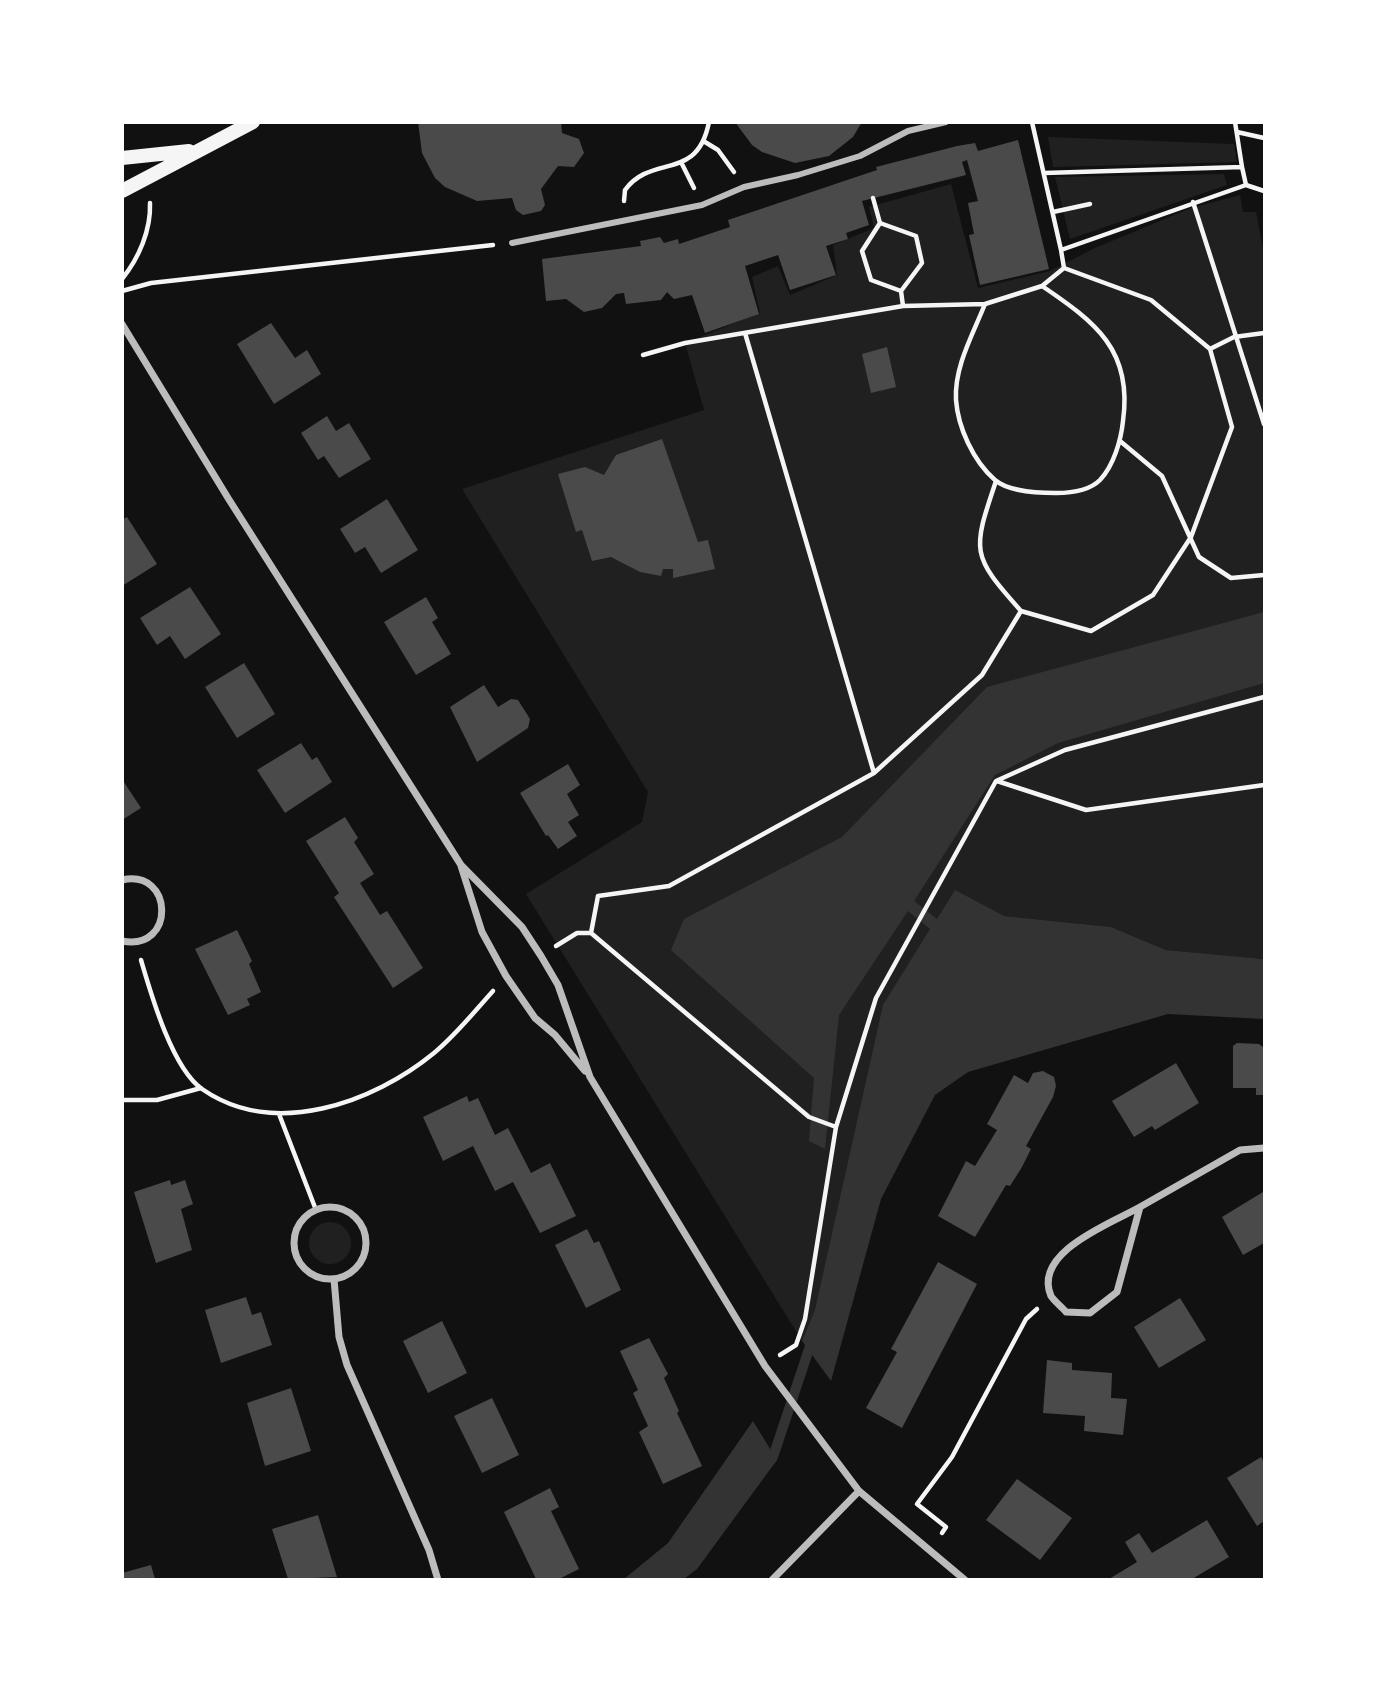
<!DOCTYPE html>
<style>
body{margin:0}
#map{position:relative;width:1387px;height:1702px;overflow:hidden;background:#111;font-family:"Roboto Serif",serif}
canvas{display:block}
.frame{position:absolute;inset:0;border:124px solid #fff;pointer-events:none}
</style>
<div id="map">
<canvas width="1387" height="1702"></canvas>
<div class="frame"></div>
</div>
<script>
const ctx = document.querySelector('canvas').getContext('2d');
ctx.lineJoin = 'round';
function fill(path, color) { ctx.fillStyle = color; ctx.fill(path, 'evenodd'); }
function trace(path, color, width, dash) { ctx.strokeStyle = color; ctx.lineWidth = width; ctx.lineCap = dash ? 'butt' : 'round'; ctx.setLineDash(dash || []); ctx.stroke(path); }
const green = new Path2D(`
 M1048,137L1234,144L1237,162L1053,167Z
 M1224,174L1227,185L1070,239L1055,177Z
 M951,184L978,288L1050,271L1095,248L1191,208L1240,195L1243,212H1256L1264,253V959L1166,950L1111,927L1004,916L802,1341L526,894L642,822L648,792L462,489L704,410L685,343L760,313L752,277L778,266L790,295L837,275L833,245L874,228L869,207Z
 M309 1243a21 21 0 1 1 42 0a21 21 0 1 1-42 0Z`);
const water = new Path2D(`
 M1264,612V683L1058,743L995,775L914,901L937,919L955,890L1004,916L1111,927L1166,950L1264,959V1019L1168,1014L968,1072L935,1095L881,1199L831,1381L802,1341L815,1310L883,1005L930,929L908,911L839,1015L825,1149L809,1141L814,1078L671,950L684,919L842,837L987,687Z
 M753,1421L777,1460L697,1569L684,1579H624L668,1543Z`);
const stream = new Path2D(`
 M766,1466L773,1457L813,1337`);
const building = new Path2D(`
 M418,122H561L562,133L579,139L584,153L574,167L558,166L541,189L545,205L541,211L523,215L516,210L512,198L477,201L445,187L435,178L422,153Z
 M735,122H862L853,137L829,156L795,163L762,152L752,145Z
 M1018,140L1049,269L980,285L969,235L974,234L968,203L978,201L967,160L962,162L966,175L862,201L869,225L846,233L848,239L826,246L836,275L790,290L778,255L745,266L759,314L705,333L692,295L674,299L667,292L661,300L626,304L624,293L616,294L602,308L584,312L566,299L546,301L542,259L641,246L640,241L660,237L664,243L678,239L679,244L730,227L728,220L877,170L876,167L957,146L975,143L978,151Z
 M271,323L295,358L307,350L321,374L274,404L237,344Z
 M887,347L896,387L871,393L862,354Z
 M327,416L336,431L349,423L371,459L339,478L324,456L318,460L301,433Z
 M662,439L698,542L708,540L715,569L673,578V569H663L661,576L640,572L611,557L592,561L582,530L576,532L558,474L585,467L604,475L616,455Z
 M387,499L418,550L381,573L365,547L355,553L340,529Z
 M127,517L157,564L122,586V520Z
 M190,587L221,634L185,659L170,636L157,645L140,618Z
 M426,597L438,618L432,622L451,654L416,675L384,622Z
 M244,663L275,714L237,738L205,687Z
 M484,685L498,707L511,699L518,700L530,719L528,728L477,762L450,707Z
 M301,743L312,760L317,757L332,782L285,813L257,770Z
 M568,764L580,785L567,794L579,815L568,822L577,836L558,849L548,835L546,836L520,793Z
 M122,779L141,808L122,820Z
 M345,817L358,838L354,842L374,874L360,883L380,915L387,911L423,968L393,988L334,897L339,893L306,841Z
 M237,930L252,961L249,964L261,992L247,999L250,1005L228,1015L195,949Z
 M1237,1043L1259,1044L1263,1047L1264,1095H1256V1088H1233V1046Z
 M1176,1063L1199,1103L1155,1130L1152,1126L1134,1137L1112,1101Z
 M1043,1071L1054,1077L1056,1086L1053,1097L1026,1146L1031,1149L1022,1167L1010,1186L1006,1185L975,1237L938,1216L966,1161L975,1166L997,1130L987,1124L1014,1075L1028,1083L1033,1073Z
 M467,1096L469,1102L478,1098L495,1135L508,1128L531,1173L550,1163L576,1216L540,1233L513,1182L495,1191L473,1146L443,1161L423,1117Z
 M170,1180L171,1185L185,1180L193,1204L181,1209L192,1250L156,1263L134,1192Z
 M1263,1192L1264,1243L1243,1255L1222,1217Z
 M587,1229L594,1243L599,1241L621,1290L586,1308L555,1245Z
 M938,1262L977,1284L902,1428L866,1408L897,1352L891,1349Z
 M246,1297L252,1315L261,1312L272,1345L221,1363L205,1310Z
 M1180,1298L1206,1340L1159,1368L1134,1327Z
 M442,1321L467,1373L428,1393L403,1341Z
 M649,1338L668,1374L664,1378L679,1411L677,1413L702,1466L663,1484L639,1432L648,1426L633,1393L638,1390L620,1351Z
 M1047,1360L1072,1363V1370L1112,1373L1111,1398L1127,1399L1123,1435L1084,1431L1085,1416L1043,1413Z
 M291,1388L311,1451L265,1466L247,1403Z
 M492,1398L519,1455L482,1473L454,1416Z
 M1261,1457L1264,1462V1521L1257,1526L1227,1478Z
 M1017,1479L1072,1518L1040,1560L986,1520Z
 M550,1488L559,1507L551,1511L579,1569L559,1579H536L504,1512Z
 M318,1515L337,1577L288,1579L272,1529Z
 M1207,1520L1229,1557L1192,1579H1109L1137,1562L1125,1542L1139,1533L1152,1553Z
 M151,1565L155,1579H122V1573Z`);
const path = new Path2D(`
 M1032,122L1061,250
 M1235,122L1242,167
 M1237,132L1264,138
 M705,142L718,150L734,172
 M682,164L694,188
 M1044,173L1242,167L1246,185
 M873,198L880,223L916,236L922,263L901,291L903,306
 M624,201L625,190C652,153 697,183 709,122
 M1193,202L1264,424
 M1053,212L1090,204
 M880,223L862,251L871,280L901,291
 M122,279C139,258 151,230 150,203
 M122,291L151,283L493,245
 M985,304C973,334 954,367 956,400C958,427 973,461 995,480C1009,492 1037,493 1056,493C1070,493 1089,491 1100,480C1114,465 1121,440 1123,421C1133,350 1095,322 1042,286
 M745,333L874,773
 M1210,349L1234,337L1264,333
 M643,355L685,343L903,306L985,304L1042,286L1064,268L1061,250L1246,185L1264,191
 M1120,441L1162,476L1199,557L1231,578L1264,575
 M996,481C972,552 971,555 1021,611
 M997,781L1086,810L1264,785
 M556,946L577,933H591
 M141,960C151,994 172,1068 202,1089C274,1139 373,1103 434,1053C456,1035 474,1012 493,991
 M122,1100H157L201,1088
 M279,1114L316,1210
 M836,1127L809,1117L591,933L598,896L669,886L874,773L982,675L1021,611L1091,631L1153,595L1191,537L1232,427L1210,349L1151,300L1064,268
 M780,1355L796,1345L805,1319L836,1127L876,998L996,781L1065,750L1264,697
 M942,1533L946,1527L917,1504L952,1457L1026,1319L1037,1309`);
const pedestrian = new Path2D(`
 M512,243L702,205L744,187L798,175L860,156L908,131L946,122`);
const minor = new Path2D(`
 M122,324L228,498L461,865L522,927L541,956L558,985L590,1077L765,1366L859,1491L965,1580
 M461,866L482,932L506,976L535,1018L555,1035L585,1071
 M122,880C174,868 176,952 122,941
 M1140,1207L1117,1292L1090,1313L1066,1312C1062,1307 1054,1301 1051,1296C1032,1252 1112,1223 1140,1207Z
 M1140,1207L1240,1150L1264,1148
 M294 1243a36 36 0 1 1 72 0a36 36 0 1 1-72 0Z
 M334,1279L339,1337L347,1365L429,1550L438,1580
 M772,1580L859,1491`);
const secondary = new Path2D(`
 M122,158L189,151
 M122,191L253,122`);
fill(green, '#202020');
fill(water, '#333');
trace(stream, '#333', 10);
fill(building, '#4a4a4a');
trace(path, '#f5f5f5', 4.5);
trace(pedestrian, '#bcbcbc', 6);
trace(minor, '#bcbcbc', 7);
trace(secondary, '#f5f5f5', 14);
</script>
